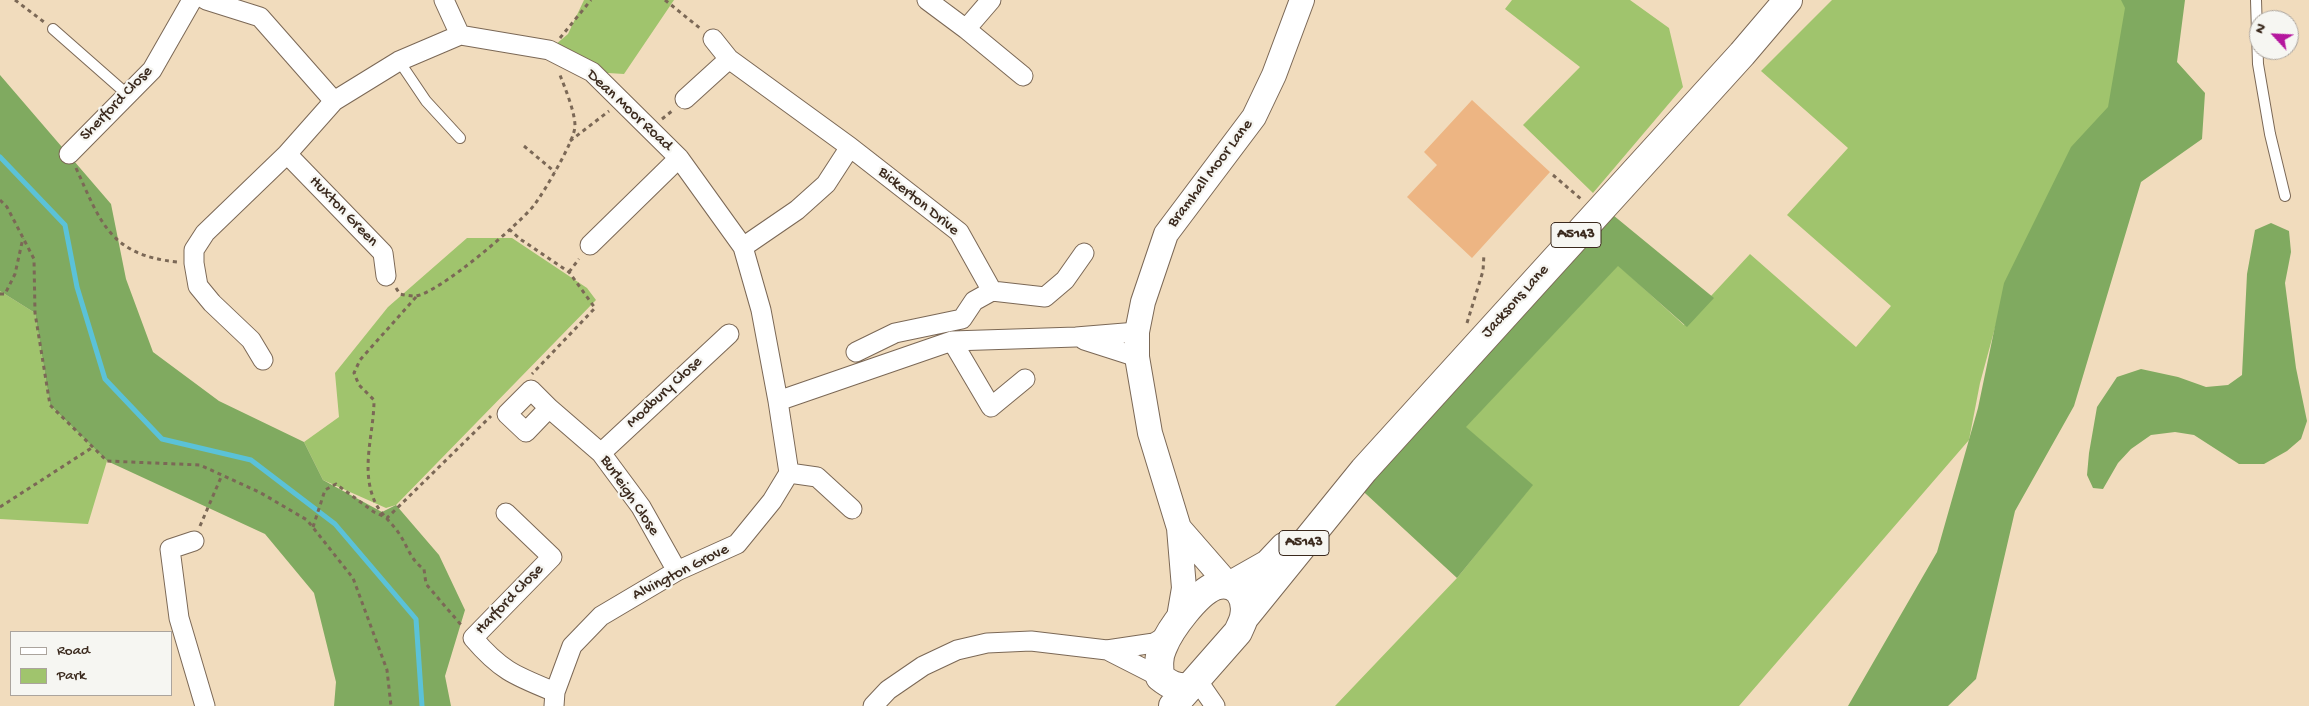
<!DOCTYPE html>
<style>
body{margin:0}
#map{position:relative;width:2309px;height:706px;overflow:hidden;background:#f1dcbd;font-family:"Gochi Hand",sans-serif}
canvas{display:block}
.legend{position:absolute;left:10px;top:631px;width:162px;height:65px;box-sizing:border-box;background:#f6f6f2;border:1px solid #aba49d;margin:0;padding:6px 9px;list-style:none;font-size:15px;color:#3b2a1e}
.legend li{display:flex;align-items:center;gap:10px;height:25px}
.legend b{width:25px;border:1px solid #aba49d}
.north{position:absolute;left:2249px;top:10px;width:50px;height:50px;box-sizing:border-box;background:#f6f6f2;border:1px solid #aba49d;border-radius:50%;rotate:295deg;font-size:14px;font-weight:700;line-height:20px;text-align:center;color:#3b2a1e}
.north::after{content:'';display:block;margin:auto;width:18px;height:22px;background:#b5179e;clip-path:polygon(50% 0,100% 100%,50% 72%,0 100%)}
</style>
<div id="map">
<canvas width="2309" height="706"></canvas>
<ul class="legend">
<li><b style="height:6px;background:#fff"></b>Road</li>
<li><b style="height:14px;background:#a0c46d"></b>Park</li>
</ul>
<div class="north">N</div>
</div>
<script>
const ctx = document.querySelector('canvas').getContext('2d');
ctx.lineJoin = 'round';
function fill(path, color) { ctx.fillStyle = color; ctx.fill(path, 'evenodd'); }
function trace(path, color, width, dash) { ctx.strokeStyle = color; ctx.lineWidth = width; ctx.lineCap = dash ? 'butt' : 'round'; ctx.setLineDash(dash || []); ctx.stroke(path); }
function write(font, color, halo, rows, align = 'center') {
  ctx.font = font + ' "Gochi Hand",sans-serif'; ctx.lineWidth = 4.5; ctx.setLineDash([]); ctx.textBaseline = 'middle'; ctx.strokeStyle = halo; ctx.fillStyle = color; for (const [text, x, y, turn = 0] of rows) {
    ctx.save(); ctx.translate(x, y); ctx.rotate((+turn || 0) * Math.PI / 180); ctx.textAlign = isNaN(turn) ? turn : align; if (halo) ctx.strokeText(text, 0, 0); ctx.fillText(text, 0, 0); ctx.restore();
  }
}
const green = new Path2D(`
 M584,0H674L624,74L592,72L549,50L568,34Z
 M1512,0H1630L1669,28L1683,87L1593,193L1523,125L1580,67L1505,9Z
 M1832,0H2131L2118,100L2005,291L1980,383L1969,440L1739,706H1335L1457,578L1532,485L1465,427L1618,265L1684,325L1750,254L1856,347L1891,306L1787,215L1848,148L1761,71Z
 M467,238H512L587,288L596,300L396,505L386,508L323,480L304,442L339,417L335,373L388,307Z
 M0,291L35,313L50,405L107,461L88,524L0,519Z`);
const forest = new Path2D(`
 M2121,0H2185L2177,62L2205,93L2202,139L2141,182L2074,406L2015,511L1976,679L1948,706H1848L1937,552L1978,408L2004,283L2071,147L2108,107L2125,8Z
 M0,75L111,204L126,279L153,352L219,401L304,442L323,480L382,512L396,505L439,555L465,610L445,676L451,706H334L336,682L314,593L265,534L107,461L50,405L35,313L0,291Z
 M1602,206L1714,298L1687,327L1618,266L1466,427L1533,485L1457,578L1353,482Z
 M2271,223L2289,231L2291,252L2285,283L2296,368L2307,421L2301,439L2287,451L2264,464H2239L2194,435L2175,432L2151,435L2131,449L2118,463L2103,489L2093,488L2087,475L2089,453L2097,407L2117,377L2141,369L2178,377L2206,387L2228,385L2242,375L2247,274L2255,230Z`);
const stream = new Path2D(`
 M0,157L65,225L77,287L105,379L162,439L251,460L335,524L416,619L422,706`);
const building = new Path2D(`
 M1472,100L1550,172L1472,258L1407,197L1437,165L1424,152Z`);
const path = new Path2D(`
 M15,0L44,22
 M665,0L701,29
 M560,38L591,0
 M662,119L672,111
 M570,141L609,111
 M524,146L555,172
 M76,168C101,223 110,255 177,262
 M1553,175L1581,199
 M0,200L7,207L34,259L35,313L50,405L107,461L200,465L261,493L307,520L353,578L387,670L391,706
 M509,229L520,239L569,272L595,308L532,374
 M569,272L579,259
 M396,288L400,294C405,295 410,296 415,296C437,295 521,223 535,204C544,192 575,140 575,126C575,112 565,88 560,75
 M0,294H5L15,274L23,238
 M416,297L360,360L354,373L359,385L374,400C374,434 360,469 375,502C380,513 391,522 398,532C408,546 410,560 424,569L426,584L462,626
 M1467,323L1483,271L1484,254
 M0,507L93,447
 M200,526L222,475
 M313,527L325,490L336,484L374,512L387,518L491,416`);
const service = new Path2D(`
 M2256,0L2258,64L2270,134L2285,196
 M53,29L128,95
 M399,61L426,101L460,138`);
const minor = new Path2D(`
 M206,0L260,17L334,101
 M444,0L460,35
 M927,0L966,29L991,0
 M966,29L1023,76
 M713,39L729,59
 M685,99L729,59L850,147
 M69,154L152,70L192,0
 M287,154L383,253L386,276
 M590,245L679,158
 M743,247L797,210L826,184L850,147L959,232L992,291L1045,297L1065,280L1084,253
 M1084,340L1137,357
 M952,341L991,407L1025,379
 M856,352L895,333L962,319L974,301L992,291
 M263,360L251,340L212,303L198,286L194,263V250L205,233L287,154L334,101L399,61L460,35L549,50L592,72L679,158L743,247L761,310L778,401L952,341L1076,337L1137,332
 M549,408L531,390L507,414L526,432L549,408L601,453L641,507L677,571
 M601,453L729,334
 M789,473L817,477L852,509
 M506,513L552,557L473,638C501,671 516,676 555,692
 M194,541L170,549L179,618L205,706
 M1107,650L1160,677
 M1197,680L1215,706
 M554,706L555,692L572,646L601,616L677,571L737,544L772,501L789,473L778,401
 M873,706L888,690L923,666L957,650L987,643L1031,641L1107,650L1154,643L1171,633`);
const tertiary = new Path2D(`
 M1179,528L1227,583
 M1178,623L1184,588L1179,528L1150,433L1137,357V332L1143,302L1166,234L1254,117L1274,75L1302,0`);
const primary = new Path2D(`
 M1231,585L1268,564L1284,547
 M1244,618L1364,470L1742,54L1788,0
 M1173,706L1238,632C1240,627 1243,622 1244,617C1248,598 1237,579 1215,586C1197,593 1170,629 1163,647C1158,657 1159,667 1160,677C1170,685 1176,688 1189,687`);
const shields = [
 [1576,235,50],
 [1304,543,50]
];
const shieldNames = [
 ["A5143",1576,235],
 ["A5143",1304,543]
];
const streetNames = [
 ["Sherford Close",117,104,-46],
 ["Dean Moor Road",629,111,43],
 ["Bramhall Moor Lane",1211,174,-53],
 ["Bickerton Drive",918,202,39],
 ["Huxton Green",343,212,46],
 ["Jacksons Lane",1516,302,-48],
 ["Modbury Close",665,393,-43],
 ["Burleigh Close",629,496,56],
 ["Alvington Grove",681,573,-27],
 ["Harford Close",510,600,-46]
];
fill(green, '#a0c46d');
fill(forest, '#80aa60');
trace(stream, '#5bc2d8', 5);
fill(building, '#edb583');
trace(service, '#7b6856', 12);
trace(minor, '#7b6856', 21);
trace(tertiary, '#7b6856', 26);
trace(primary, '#7b6856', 30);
trace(path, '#7b6856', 3, [4, 4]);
trace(service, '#fff', 10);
trace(minor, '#fff', 19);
trace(tertiary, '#fff', 24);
trace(primary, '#fff', 28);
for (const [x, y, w] of shields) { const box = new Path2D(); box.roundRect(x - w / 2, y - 12.5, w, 25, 4); ctx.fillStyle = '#f6f6f2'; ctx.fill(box); trace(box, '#3b2a1e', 1); }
write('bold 15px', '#3b2a1e', null, shieldNames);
write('16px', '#3b2a1e', '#f6f6f2', streetNames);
</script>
